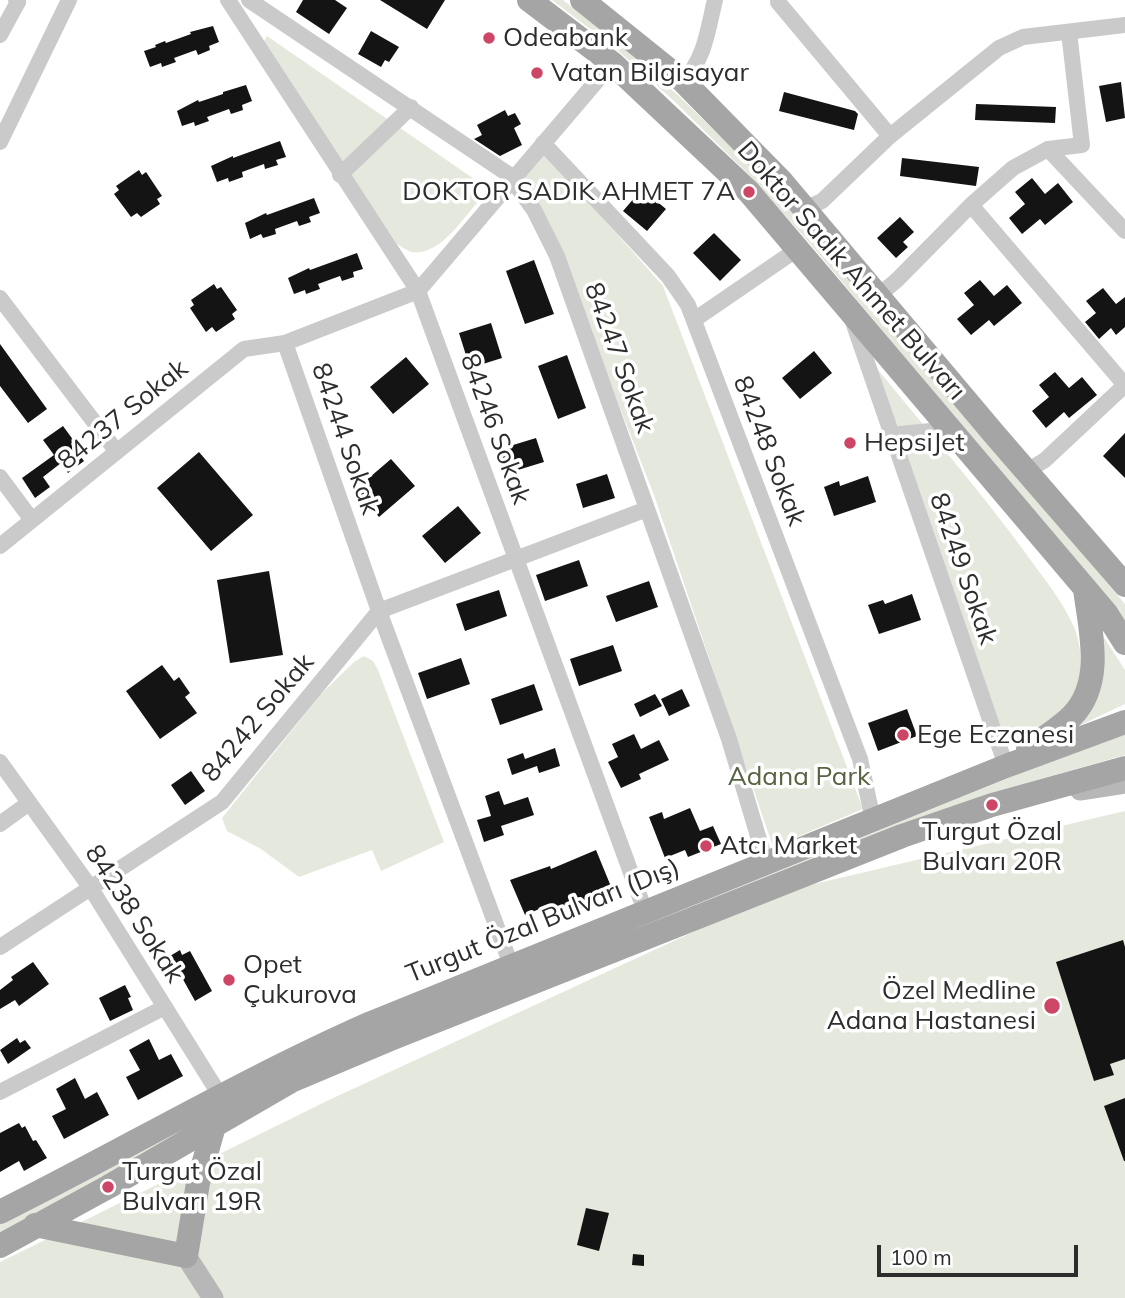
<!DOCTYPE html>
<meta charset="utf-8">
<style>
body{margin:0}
#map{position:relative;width:1125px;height:1298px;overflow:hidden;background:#fff;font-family:Mulish,sans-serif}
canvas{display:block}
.scale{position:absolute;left:877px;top:1245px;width:201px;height:32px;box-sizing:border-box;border:4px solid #2d2d2d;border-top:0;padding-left:9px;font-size:21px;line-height:24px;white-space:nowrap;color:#2d2d2d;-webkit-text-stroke:5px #fff;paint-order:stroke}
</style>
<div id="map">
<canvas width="1125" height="1298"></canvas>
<div class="scale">100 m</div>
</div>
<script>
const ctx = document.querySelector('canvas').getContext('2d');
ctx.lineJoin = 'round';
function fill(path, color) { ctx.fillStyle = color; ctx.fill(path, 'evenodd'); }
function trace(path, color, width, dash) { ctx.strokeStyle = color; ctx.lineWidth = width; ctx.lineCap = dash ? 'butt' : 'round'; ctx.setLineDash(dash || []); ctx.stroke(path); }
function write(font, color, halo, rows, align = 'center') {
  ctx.font = font + ' Mulish,sans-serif'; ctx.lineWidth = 7; ctx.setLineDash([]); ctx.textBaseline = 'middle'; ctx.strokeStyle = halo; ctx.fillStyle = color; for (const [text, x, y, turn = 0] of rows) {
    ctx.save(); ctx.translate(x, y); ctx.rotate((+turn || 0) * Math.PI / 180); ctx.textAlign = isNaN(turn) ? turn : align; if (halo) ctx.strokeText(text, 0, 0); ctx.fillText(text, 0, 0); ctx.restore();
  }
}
const green = new Path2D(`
 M552,0H563L620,44L679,96L753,168L814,237L1125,604V623L807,240L747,173L673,100L615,48Z
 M267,36L477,181L478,202C462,219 440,256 412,252C407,251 401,246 397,244L263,43Z
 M541,148L663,286L863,809L773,847L654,495L560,255L516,182Z
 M870,360C921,423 976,485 1024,551C1042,576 1062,600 1074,627C1085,654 1082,686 1067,710C1058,725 1023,737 1007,744Z
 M1101,633L1125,670V704L1068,731Z
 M364,656L373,661L378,670L444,842L381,871L372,850L299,877L261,849L227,831L222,818L321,694L354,662Z
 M1125,731V755L994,792L550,964L0,1235V1221L301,1064Z
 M1125,811V1298H0V1262L331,1099L780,892Z`);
const building = new Path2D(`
 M303,0H335L347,8L329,34L296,12Z
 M380,0H445L427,29Z
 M213,26L219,42L209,46L210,50L198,55L196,50L174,58L176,62L162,67L161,63L150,67L144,51L156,47L155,45L165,41L166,43L191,34L190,32Z
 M371,31L399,47L389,62L385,60L381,67L358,54Z
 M1121,82L1125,118L1106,122L1099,86Z
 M246,85L252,101L242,105L243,110L231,114L229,109L207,117L209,121L195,126L194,122L182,126L177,111L198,100L199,102L223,94V92Z
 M784,92L855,111L858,114L854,130L779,111Z
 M976,104L1056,107L1055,123L975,120Z
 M505,110L508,116L515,113L521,124L514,128L522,145L500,156L474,139L482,135L477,125Z
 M280,141L286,157L276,160L278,165L265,169L264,164L242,172L243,177L229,182L228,178L217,182L211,166L233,156V158Z
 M902,158L979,167L976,186L900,176Z
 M139,170L142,175L146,172L162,196L157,199L160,204L141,217L137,213L131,217L114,194L119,190L116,186Z
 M1032,178L1045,194L1058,183L1073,202L1045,225L1040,219L1022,234L1009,218L1025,204L1015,192Z
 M642,189L666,209L647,231L623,211Z
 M314,198L320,213L309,217L311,222L299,226L297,221L275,229L276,234L263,238L261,234L250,239L245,223L266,213L267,215Z
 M900,217L914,232L903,242L908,247L896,258L877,238Z
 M714,233L741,260L720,281L693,253Z
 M357,253L363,269L353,272L354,277L342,281L340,276L318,284L320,289L306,294L305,290L294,294L288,278L309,268L310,270Z
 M534,260L554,314L525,324L506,271Z
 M980,280L994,296L1007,285L1022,303L994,326L989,320L971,335L957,319L974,305L964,293Z
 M214,284L217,289L221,287L237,310L232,314L235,319L216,332L212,327L206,332L190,308L194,305L191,300Z
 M1103,288L1116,304L1125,297V327L1116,335L1111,328L1099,339L1085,322L1096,313L1086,301Z
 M491,323L502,358L470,368L459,333Z
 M0,344L47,409L28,423L0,386Z
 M814,351L832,373L800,399L782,378Z
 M567,355L586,408L558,419L538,366Z
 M406,357L429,384L393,414L370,387Z
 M1055,372L1069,388L1082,377L1097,395L1069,418L1064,412L1046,428L1032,411L1049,397L1039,385Z
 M63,426L74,441L71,444L84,461L68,473L61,463L43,477L50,487L35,498L22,478L54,455L43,440Z
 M1125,433V478L1103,456Z
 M536,438L544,462L508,473L500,449Z
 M199,452L253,515L211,551L157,488Z
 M391,459L415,486L379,517L356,489Z
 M607,474L615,498L583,508L576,484Z
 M868,476L876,502L834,516L824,487L839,481L840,486Z
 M458,506L481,533L445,563L422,536Z
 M579,560L588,586L545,601L536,575Z
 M269,571L283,655L230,663L217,580Z
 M649,581L658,607L616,622L606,596Z
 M499,590L507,616L465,631L456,604Z
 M912,594L921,620L879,634L868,605L883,600L885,604Z
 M613,645L622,671L579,686L570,659Z
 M461,658L470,684L427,699L418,673Z
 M162,665L174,681L179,677L190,693L185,697L197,713L160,739L126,691Z
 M534,684L543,710L500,725L491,699Z
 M682,689L690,706L669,716L661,699Z
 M655,694L662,706L640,717L634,704Z
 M907,709L917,736L878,751L868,723Z
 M634,734L641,749L659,740L669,760L639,774L641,779L621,788L608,762L618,757L612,744Z
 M555,748L560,766L539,773L537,766L512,775L507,759L523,753L525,759Z
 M191,771L205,791L185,805L171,785Z
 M499,791L504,805L528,797L534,815L501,826L504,835L484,842L477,820L491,816L485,796Z
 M690,808L700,831L713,826L721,844L688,857L685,850L665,858L649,817L662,812L664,819Z
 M596,850L612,889L547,915L544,907L525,915L510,880L550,866L551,869Z
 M1123,940L1125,947V1059L1110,1064L1114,1075L1094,1081L1056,962Z
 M180,950L182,955L190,951L212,991L195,1001L170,956Z
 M33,962L49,984L19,1006L15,1000L0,1009V990L13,980L11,977Z
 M125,985L131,997L128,998L133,1010L110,1021L99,998Z
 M17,1038L20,1043L25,1040L31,1048L8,1064L0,1050Z
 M149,1039L159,1060L171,1054L183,1076L138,1100L126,1077L140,1070L129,1050Z
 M75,1078L85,1099L97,1092L109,1115L64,1139L52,1116L66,1109L56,1089Z
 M1125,1098V1161H1124L1104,1106Z
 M19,1123L22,1128L25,1126L33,1141L36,1140L47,1158L24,1171L19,1161L0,1172V1133Z
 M586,1208L609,1213L599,1251L577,1245Z
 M633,1254L644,1255V1266L632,1265Z`);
const street = new Path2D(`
 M228,0L418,291L645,911
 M249,0L508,174L534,210L557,256L729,739L766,863
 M778,2L890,136
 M0,35L18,2L16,0
 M683,81C705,60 708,28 715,0
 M0,142L69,0
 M543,143L668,276L688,305L860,759L873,820
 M1048,149L1125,231
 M340,175L411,107
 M971,205L1125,385
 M805,209L822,201L890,136L999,48L1023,37L1125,25
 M878,296L897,280L971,205L1013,168L1048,149L1082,145L1069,32
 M0,298L117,452
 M694,320L799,248
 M853,322L1006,766
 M890,435L951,429
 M1027,471L1045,460L1125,385
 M0,477L32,520
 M0,546L244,349L285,343
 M0,762L90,887L221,1097
 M0,824L29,803
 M0,947L222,802L379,611L647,509
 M511,965L379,611L285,343L418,291L612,63
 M0,1092L165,1007`);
const secondary = new Path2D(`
 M1080,790L1125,783
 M186,1256L213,1298`);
const primary = new Path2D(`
 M529,0L612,63L749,192L1106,613L1125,643
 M582,0L683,81L782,182L995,435L1125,585
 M1028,749C1042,739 1059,729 1072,716C1105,682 1090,630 1085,589
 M0,1212C124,1150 244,1079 371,1023L1006,766L1125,722
 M35,1225L186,1256L198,1183L214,1126
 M0,1246L108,1187L291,1081L393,1038L902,836L992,805L1125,768`);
const markers = [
 [489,38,7,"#ce4666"],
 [537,73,7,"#ce4666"],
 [749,192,7,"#ce4666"],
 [850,443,7,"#ce4666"],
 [903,735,7,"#ce4666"],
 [992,805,7,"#ce4666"],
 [706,846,7,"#ce4666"],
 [229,980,7,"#ce4666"],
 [1052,1006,9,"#ce4666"],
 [108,1187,7,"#ce4666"]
];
const poiNames = [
 ["Odeabank",503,38],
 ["Vatan Bilgisayar",551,73],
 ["DOKTOR SADIK AHMET 7A",735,192,"right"],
 ["HepsiJet",864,443],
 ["Ege Eczanesi",917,735],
 ["Turgut Özal",992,832,"center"],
 ["Bulvarı 20R",992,862,"center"],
 ["Atcı Market",720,846],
 ["Opet",243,965],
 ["Çukurova",243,995],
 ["Özel Medline",1036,991,"right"],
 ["Adana Hastanesi",1036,1021,"right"],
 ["Turgut Özal",122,1172],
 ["Bulvarı 19R",122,1202]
];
const streetNames = [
 ["Doktor Sadık Ahmet Bulvarı",851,271,49],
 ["84247 Sokak",619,358,70],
 ["84237 Sokak",123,415,-39],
 ["84246 Sokak",495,429,70],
 ["84244 Sokak",345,439,71],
 ["84248 Sokak",769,451,69],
 ["84249 Sokak",963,569,71],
 ["84242 Sokak",258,718,-50],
 ["84238 Sokak",134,914,57],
 ["Turgut Özal Bulvarı (Dış)",543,921,-22]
];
const parkNames = [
 ["Adana Park",799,777]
];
fill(green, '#e5e9dd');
fill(building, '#141414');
trace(street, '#cacaca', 16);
trace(secondary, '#b7b7b7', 21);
trace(primary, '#a5a5a5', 24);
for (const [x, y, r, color] of markers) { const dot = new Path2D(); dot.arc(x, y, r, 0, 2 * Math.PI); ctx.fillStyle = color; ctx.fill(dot); trace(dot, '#fff', 2.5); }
write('26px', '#2d2d2d', '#fff', poiNames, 'left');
write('26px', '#2d2d2d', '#fff', streetNames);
write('26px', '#566341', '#fff', parkNames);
</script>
